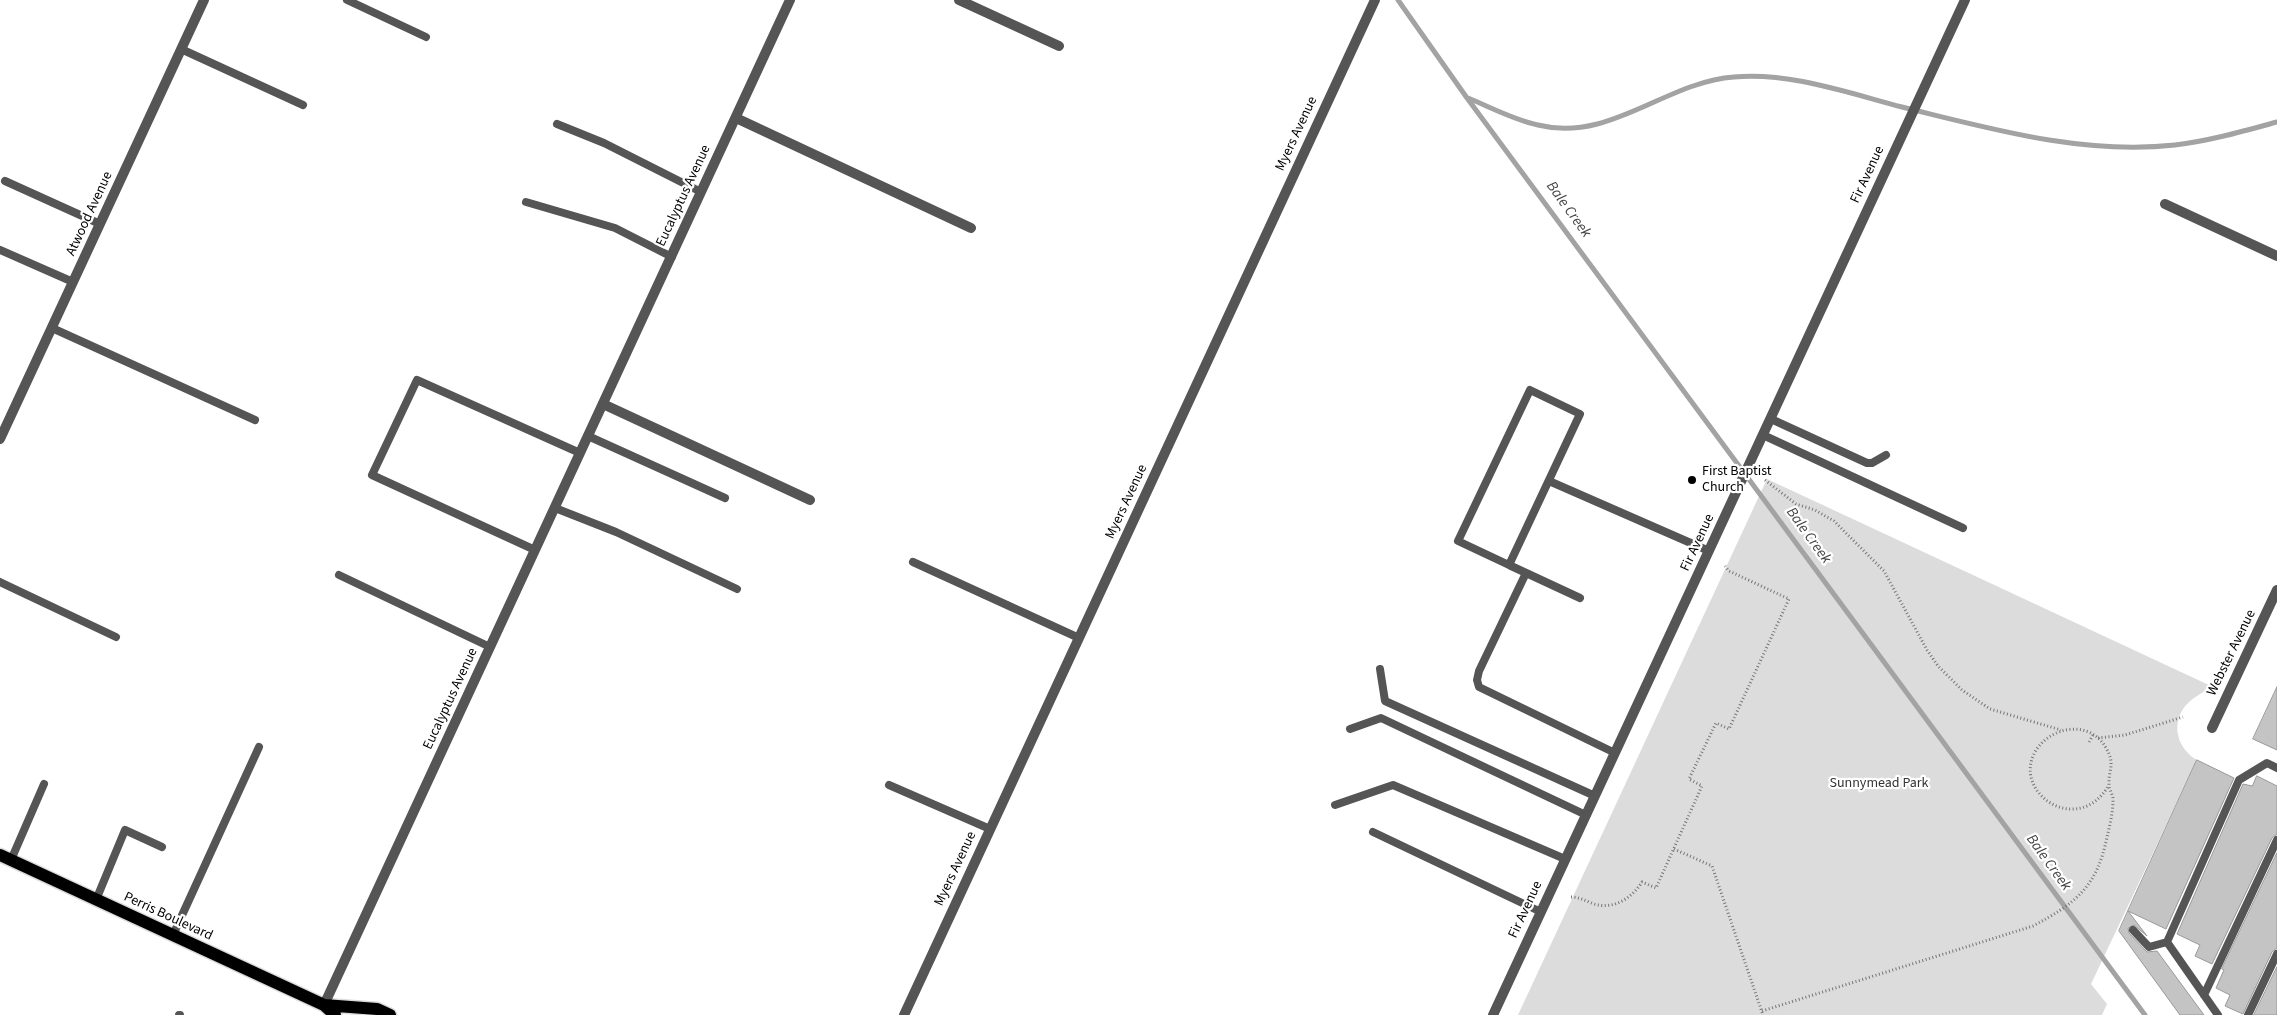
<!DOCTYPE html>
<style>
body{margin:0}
canvas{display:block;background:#fff}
</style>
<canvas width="2277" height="1015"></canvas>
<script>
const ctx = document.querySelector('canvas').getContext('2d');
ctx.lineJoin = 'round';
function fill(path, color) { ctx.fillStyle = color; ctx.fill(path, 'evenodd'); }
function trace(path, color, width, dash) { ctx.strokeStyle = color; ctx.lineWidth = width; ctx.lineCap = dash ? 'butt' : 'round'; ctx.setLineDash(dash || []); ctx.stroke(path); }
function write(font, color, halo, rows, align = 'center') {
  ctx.font = font + ' "Source Sans 3",sans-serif'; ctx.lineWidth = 4.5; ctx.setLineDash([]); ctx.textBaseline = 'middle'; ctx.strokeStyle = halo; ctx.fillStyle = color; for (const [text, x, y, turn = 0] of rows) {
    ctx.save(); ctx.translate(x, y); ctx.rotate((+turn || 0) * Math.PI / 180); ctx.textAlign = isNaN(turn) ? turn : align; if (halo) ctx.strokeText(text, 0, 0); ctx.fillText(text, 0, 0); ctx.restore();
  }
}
const green = new Path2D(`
 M1767,479L2211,686C2202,694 2190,698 2183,709C2171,727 2179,750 2197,760L2091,984L2107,1004L2102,1015H1518Z`);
const stream = new Path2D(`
 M1398,0L1467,98L2145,1015
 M1468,98C1490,107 1514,120 1538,125C1610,143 1665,82 1734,77C1790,72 1848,93 1902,107C1992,129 2082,155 2175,145C2209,141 2244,131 2277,122`);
const building = new Path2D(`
 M2277,687V750L2253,739Z
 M2197,760L2234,778L2166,929L2128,911Z
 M2257,776L2277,786V834L2272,838L2212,964L2195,956L2200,945L2177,934L2243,784L2252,786Z
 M2277,853V948L2272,952L2243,1014L2225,1006L2230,995L2216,988L2224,970L2222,969Z
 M2128,911L2147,936L2134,925L2128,928L2129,933L2147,952L2157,951L2204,1015H2180L2119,931Z
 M2277,967V1015H2254Z`);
const path = new Path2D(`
 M1765,480L1796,504L1815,510L1834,521L1884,571L1927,650L1938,666L1962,690L1990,709L2061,730
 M2098,738L2125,735L2183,717
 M2089,742L2093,735
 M1674,849L1712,866L1763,1015
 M1571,897C1579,897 1586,901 1594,904C1614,910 1632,898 1642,882L1656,888L1702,786L1689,779L1716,723L1729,729L1789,599L1729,571L1725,566
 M1762,1011L2033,926C2076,903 2097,887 2107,837C2110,825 2113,812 2113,800C2113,794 2109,790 2109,785C2108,770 2116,765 2106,748C2090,719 2050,726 2035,752C2012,793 2078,838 2109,785`);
const service = new Path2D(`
 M347,0L426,37
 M181,49L303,105
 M557,124L604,143L701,192
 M5,181L100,224
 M526,202L615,228L672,257
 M0,250L73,282
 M52,328L255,420
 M1771,419L1867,463H1872L1886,455
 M1763,435L1963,528
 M588,436L725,498
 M1549,481L1709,551
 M555,508L616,532L737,589
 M535,550L372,475L417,380L580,453
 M913,562L1079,638
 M1509,565L1458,541L1530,390L1580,414L1509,565L1580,598
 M1526,573L1479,671L1477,680L1479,687L1615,753
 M339,575L490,647
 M0,582L116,637
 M1380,669L1385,701L1595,796
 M1350,729L1381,718L1586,815
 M889,785L990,829
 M1335,805L1393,785L1565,859
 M1373,832L1541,912
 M11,860L44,784
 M96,900L125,830L162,847
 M2133,930L2149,947L2167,942
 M173,935L259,747
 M2167,942L2239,780L2267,763L2277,768
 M2167,942L2218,1015
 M2204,995L2277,840
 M179,1015H180
 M2248,1015L2277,954`);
const minor = new Path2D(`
 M959,0L1059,46
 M736,118L971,228
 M2165,204L2277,256
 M603,404L810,500
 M0,439L204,0
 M2212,728L2277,590
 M904,1015L1375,0
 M1493,1015L1965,0`);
const tertiary = new Path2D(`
 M324,1005L790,0`);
const primary = new Path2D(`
 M0,855L324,1005L335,1015
 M324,1005L377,1009L390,1015`);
const markers = [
 [1692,480,5,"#000"]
];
const streetNames = [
 ["Myers Avenue",1297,134,-65],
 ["Fir Avenue",1868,175,-65],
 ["Eucalyptus Avenue",684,196,-65],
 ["Atwood Avenue",90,214,-65],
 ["Myers Avenue",1127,502,-65],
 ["Fir Avenue",1698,543,-65],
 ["Webster Avenue",2232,653,-64],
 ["Eucalyptus Avenue",451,699,-65],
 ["Myers Avenue",956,869,-65],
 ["Fir Avenue",1526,910,-65],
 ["Perris Boulevard",168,917,25]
];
const poiNames = [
 ["First Baptist",1702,472],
 ["Church",1702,488]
];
const parkNames = [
 ["Sunnymead Park",1879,784]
];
const waterNames = [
 ["Bale Creek",1568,210,54],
 ["Bale Creek",1808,536,54],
 ["Bale Creek",2048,863,54]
];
fill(green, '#dcdcdc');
trace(stream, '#a3a3a3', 5);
fill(building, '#c4c4c4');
trace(building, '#999', 1);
trace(primary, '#dbdbdb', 15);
trace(path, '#777', 3, [1, 2.5]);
trace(service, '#555', 8);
trace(minor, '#555', 10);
trace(tertiary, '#555', 10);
trace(primary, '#000', 12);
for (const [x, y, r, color] of markers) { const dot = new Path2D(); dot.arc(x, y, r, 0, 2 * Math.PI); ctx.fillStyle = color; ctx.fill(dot); trace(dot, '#fff', 2); }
write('14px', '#000', '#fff', streetNames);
write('14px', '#000', '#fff', poiNames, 'left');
write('14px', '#333', '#fff', parkNames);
write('italic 15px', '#444', '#fff', waterNames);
</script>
